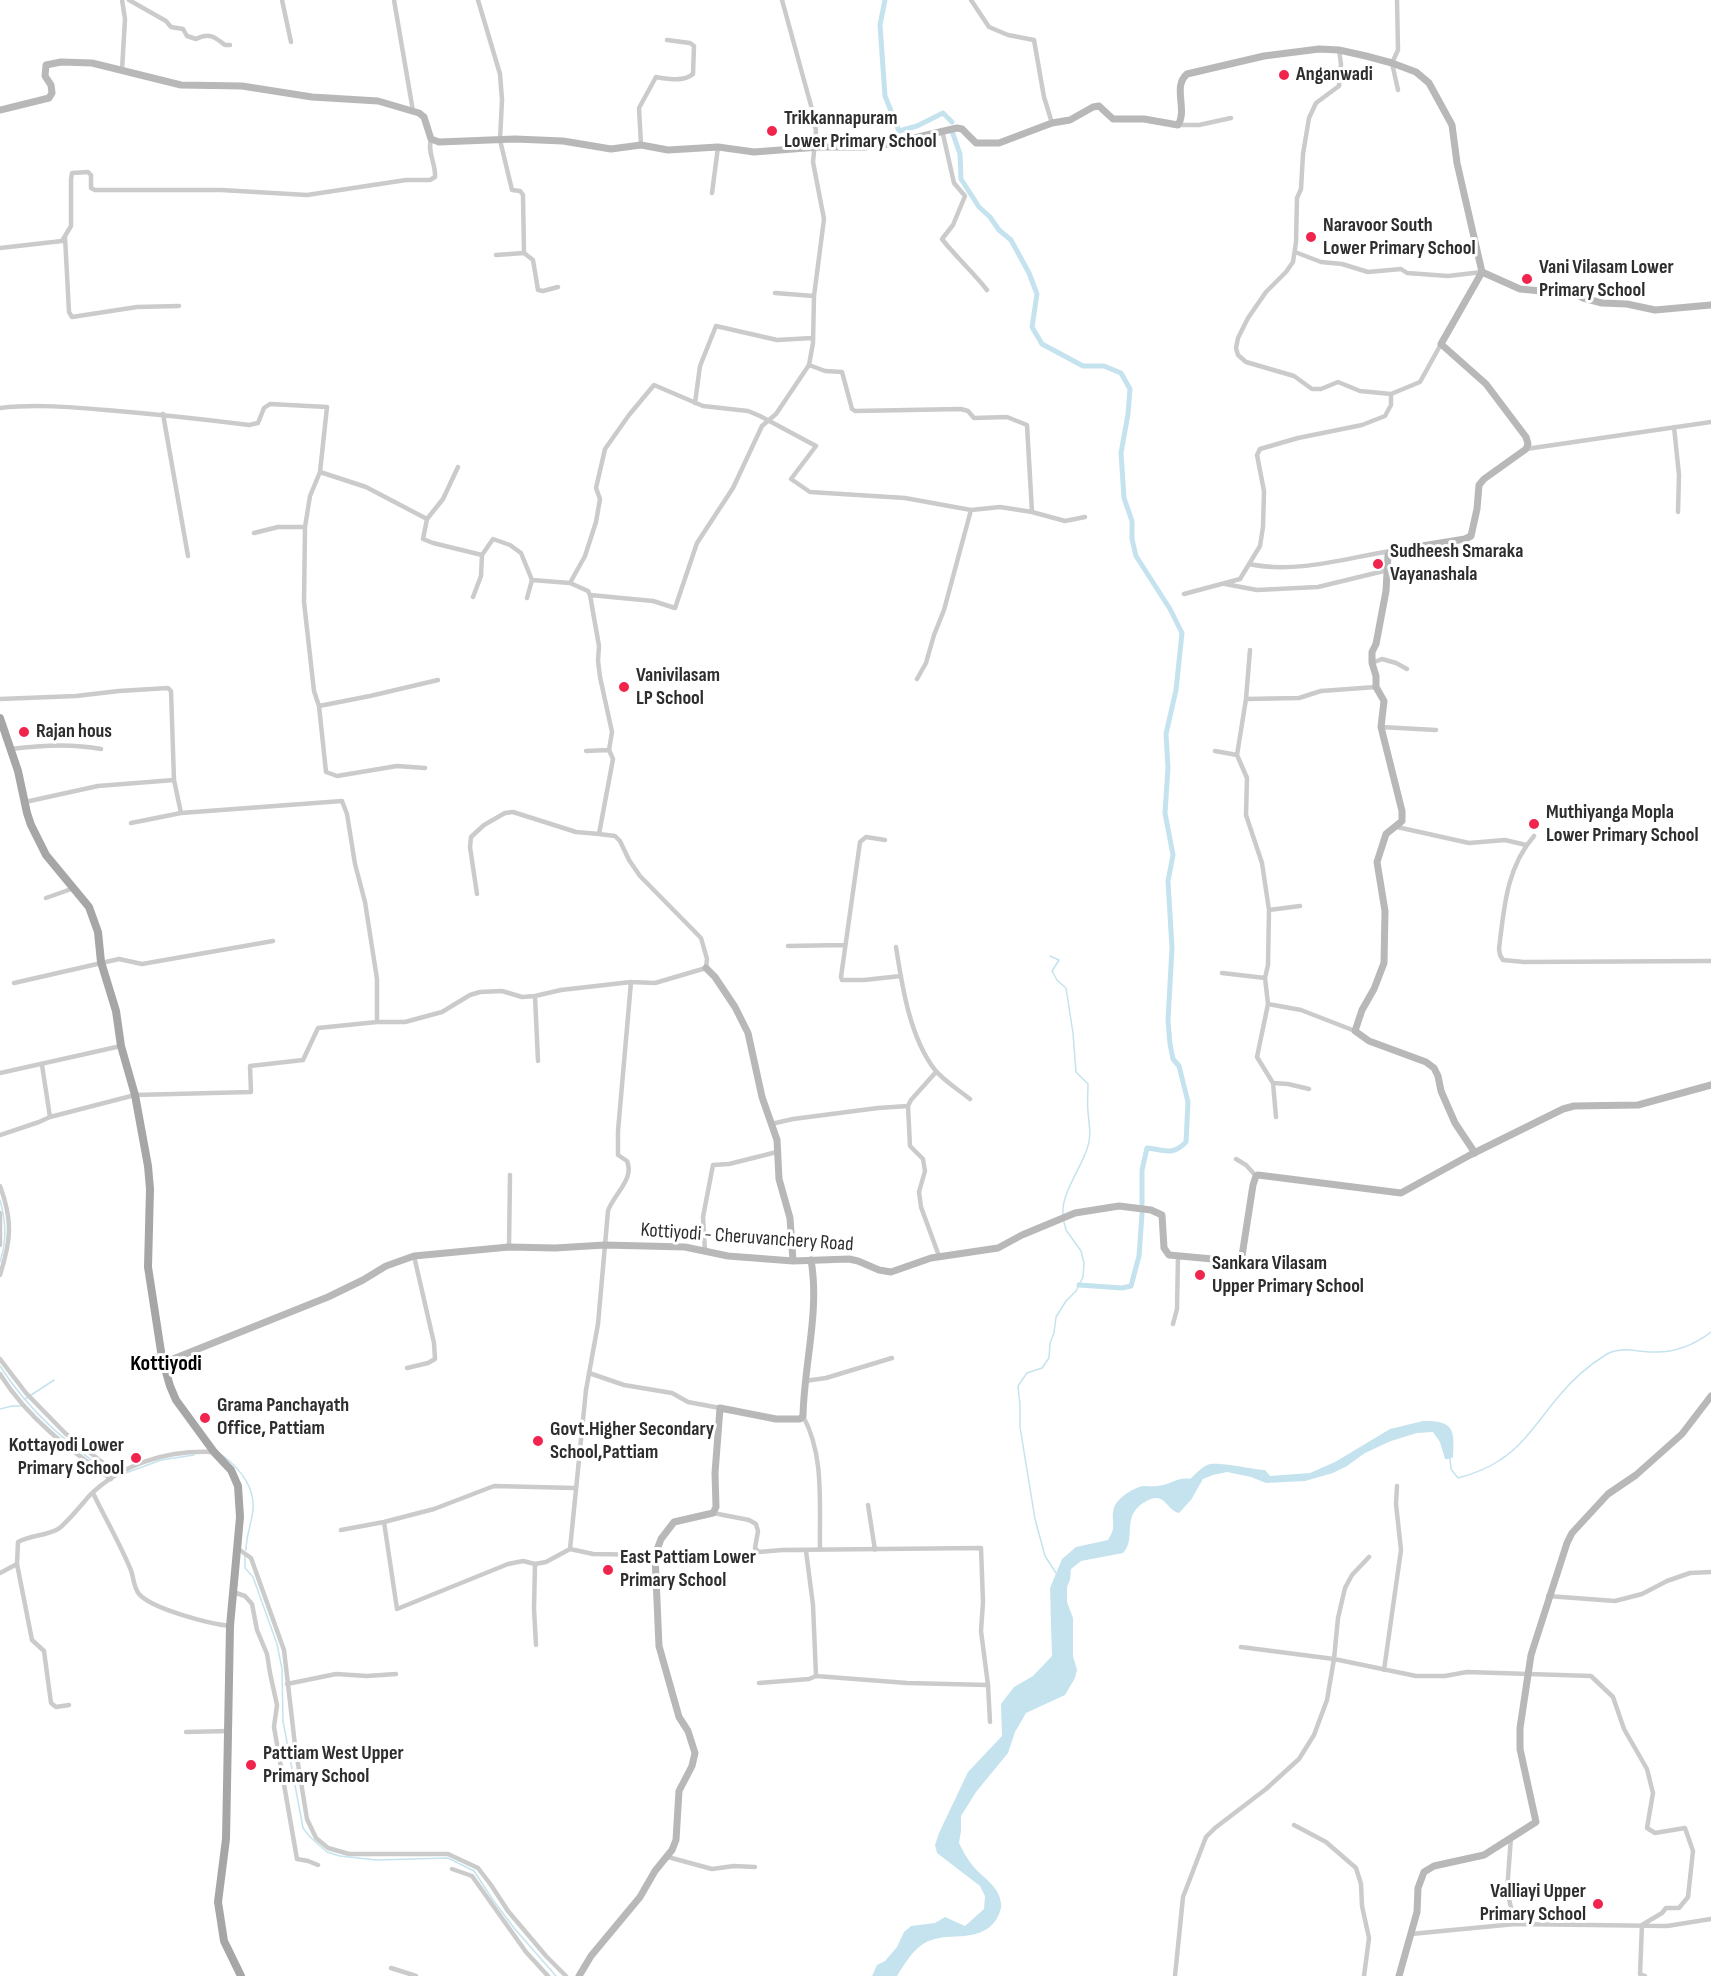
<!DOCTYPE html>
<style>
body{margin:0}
canvas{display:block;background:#fff}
</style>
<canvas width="1711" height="1976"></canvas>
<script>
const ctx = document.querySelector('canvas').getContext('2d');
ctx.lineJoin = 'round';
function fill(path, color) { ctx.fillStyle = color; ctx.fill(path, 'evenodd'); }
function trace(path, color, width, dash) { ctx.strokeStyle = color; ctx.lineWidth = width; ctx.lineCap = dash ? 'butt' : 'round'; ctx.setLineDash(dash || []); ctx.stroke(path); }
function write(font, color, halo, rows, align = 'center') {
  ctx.font = font + ' "Sofia Sans Condensed",sans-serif'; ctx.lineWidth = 6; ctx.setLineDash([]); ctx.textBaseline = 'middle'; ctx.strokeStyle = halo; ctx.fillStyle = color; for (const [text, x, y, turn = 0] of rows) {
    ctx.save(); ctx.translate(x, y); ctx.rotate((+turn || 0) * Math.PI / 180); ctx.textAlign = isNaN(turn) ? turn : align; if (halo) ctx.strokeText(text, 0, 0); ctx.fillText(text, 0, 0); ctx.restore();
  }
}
const water = new Path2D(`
 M1423,1421C1453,1421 1455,1428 1453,1457L1450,1459H1445L1440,1442L1433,1432L1417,1433L1391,1441L1365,1453L1347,1466L1333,1473L1305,1481L1266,1483L1251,1477L1227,1472L1213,1475L1203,1479L1191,1500L1179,1513C1169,1511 1166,1498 1156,1498C1151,1498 1147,1501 1143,1503C1121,1518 1137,1538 1123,1553L1081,1561L1071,1569L1070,1580L1067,1587V1602L1073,1618V1656L1077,1670L1075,1678L1065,1695L1026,1713L1015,1732L1008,1753L976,1792L961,1816V1831L959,1843C963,1851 967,1859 973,1866C983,1878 999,1886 1001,1903C1002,1908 999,1915 996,1920C977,1946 947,1929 923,1944C912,1951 904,1965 897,1976H872L877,1965L885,1961L897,1947L904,1932L911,1926L935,1923L945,1917L965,1926L984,1909L985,1896L980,1886L937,1853L935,1845L939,1833L968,1772L1002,1736L1001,1704L1014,1687L1033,1676L1052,1656L1050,1588L1062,1559L1076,1547L1108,1540C1118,1525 1110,1522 1114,1508C1117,1498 1134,1487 1144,1486C1150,1486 1156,1487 1163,1485C1173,1483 1179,1477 1190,1479C1196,1474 1202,1466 1210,1464C1220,1462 1252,1469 1265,1470L1270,1476L1310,1473L1335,1462L1390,1429Z`);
const stream = new Path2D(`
 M1050,956L1059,960L1052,971L1057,980L1066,988L1073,1033L1076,1072L1088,1084C1088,1093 1087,1103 1088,1112C1089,1125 1092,1136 1087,1149C1081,1168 1061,1194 1063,1214
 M0,1200C6,1222 7,1240 0,1262
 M0,1366C30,1413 67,1443 112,1475
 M25,1399L54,1380
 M0,1409L12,1406H21
 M222,1455C241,1469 258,1491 252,1516C250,1528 246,1538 246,1550
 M1450,1459L1451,1469L1458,1478C1473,1474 1487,1469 1500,1460C1525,1444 1540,1418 1559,1396C1572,1380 1589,1365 1607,1354C1620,1346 1638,1352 1652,1352C1674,1353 1694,1345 1711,1332
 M123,1474L161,1460L194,1455
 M245,1555V1568L253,1577L277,1644L282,1669L283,1721L303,1828L310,1837L327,1852L340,1856L376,1860L448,1858L474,1871L493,1900L514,1928L556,1976
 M1056,1573L1045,1556L1035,1519L1020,1427V1405L1018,1386L1027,1373L1042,1368L1049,1358L1050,1343L1054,1333L1056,1317L1066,1301L1076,1291L1083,1277L1084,1263L1081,1251L1066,1230L1064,1222`);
const canal = new Path2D(`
 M885,0L880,25L885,96L899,131L917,126L943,113L952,122
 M952,131L960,154L961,179L979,207L990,217L999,230L1011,240L1029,273L1037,294L1032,327L1042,344L1083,366H1104L1121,373L1130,389L1128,414L1121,453L1124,498L1132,521V539L1136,556L1170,609L1182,633L1176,690L1166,734L1168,768L1165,813L1173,855L1168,881L1172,948L1168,1020L1170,1044L1173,1059L1179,1066L1188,1102L1186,1142C1173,1156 1164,1150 1147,1148L1142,1170V1206
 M1079,1285L1122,1288L1131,1286L1139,1256L1142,1214`);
const street = new Path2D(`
 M129,0L166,21L171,27L183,29L187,36L196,39C209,32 215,37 225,45H230
 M282,0L291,42
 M394,0L413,111
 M478,0L500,74L502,100L500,140L512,190L520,191L523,195L524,253
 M971,0L989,27L1008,35L1034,40L1044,97L1052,123
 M1397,0L1398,50L1392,63L1398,90
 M122,70L125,19L122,0
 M1178,125H1199L1231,118
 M942,130L954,183L965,196L953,225L942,239C956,257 973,272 987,290
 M641,145L639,108L656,77C668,79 684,82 693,74L694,46L690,43L667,40
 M712,193L718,147
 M65,237L69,312L72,317L137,307L179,306
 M0,248L62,241L71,226V179L72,173L88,172L91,175V188L95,190H221L307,195L406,180H430L435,177C436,164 427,152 431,139
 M1295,252L1321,262L1342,264L1368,272L1401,269L1407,273L1448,276L1482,272
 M496,255L524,253L533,260L538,290L543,291L558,287
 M775,293L814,296
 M809,365L825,371L842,372L852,409L855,411L961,409L968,411L974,418L1007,417L1027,425L1032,512
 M1391,394L1420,382L1441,344
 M695,403L700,366L716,326L777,340L812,338
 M0,408C35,404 71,407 106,410C154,414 202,419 249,425L258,423L264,408L270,404L327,407L320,472L310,496L305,527L304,602L314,691L319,706L326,772L337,776L397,766L425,768
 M163,414L188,556
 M1674,427L1679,475L1678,512
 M1526,449L1711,422
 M458,467L443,499L427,519L423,539L433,543L482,555
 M320,472L366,487L427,519
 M254,533L278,527H305
 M1249,564C1297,574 1345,558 1391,551
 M532,580L570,583
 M1225,584L1257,590L1318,587L1388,570
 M1184,594L1240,579L1260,546L1263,527L1264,491L1257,455L1260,449L1298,438L1362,425L1385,416L1391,405V394L1360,391L1338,382L1321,389H1312L1294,376L1246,362L1238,355L1236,348L1238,338L1248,318L1266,292L1286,272L1293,262L1296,242L1297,198L1301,189L1303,154L1309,118L1316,103L1339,86L1341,64L1339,50
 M590,595L653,601L675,608L697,543L733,488L762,426L776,414L809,365L813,343L814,296L824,219L813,162L816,131L813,113L782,0
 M473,597L481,576L482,555L493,539L510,545L521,553L532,580L527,598
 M1250,650L1246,699L1237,755L1247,778L1246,815L1262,863L1269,910L1268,965L1265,978L1268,1004L1257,1057L1273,1083L1276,1117
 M1372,663L1382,659L1396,663L1407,669
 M917,679L926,663L934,635L944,610L971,510
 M0,699L76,696L119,691L168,688L171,691L174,780L181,813
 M1246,699L1299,698L1321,691L1376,687
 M319,706L370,696L438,680
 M1381,727L1436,730
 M11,749C41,745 71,743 101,749
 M586,751L609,750
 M1215,751L1237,755
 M25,802L98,786L174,780
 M131,823L181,813L342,801L347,814L355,864L365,902L377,979V1022
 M1397,827L1469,843L1505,840L1526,845
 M1534,836C1506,868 1504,909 1499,949L1500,955L1503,960L1524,962L1711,961
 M885,840L866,837L860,842L841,977L842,980H864L901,976
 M477,894L470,847L471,837L484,825L505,813L513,812L576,832L599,834
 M46,898L74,888
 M1269,910L1300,906
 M788,946L844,945
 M896,947C902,986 910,1038 935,1070C944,1081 959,1090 970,1099
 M1222,973L1265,978
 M14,983L119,959L142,964L273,941
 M535,996L538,1061
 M1268,1004L1301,1010L1355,1031
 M42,1065L50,1117
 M936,1072L911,1100L908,1106L910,1146L923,1159L925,1171L919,1192L921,1207L939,1256
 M0,1073L121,1046
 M1273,1083L1288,1084L1309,1089
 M771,1124L793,1119L878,1108L908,1106
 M0,1135L39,1122L50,1117L135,1095L251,1092L250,1066L303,1060L318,1028L377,1022H405L442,1012L470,995L480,992L502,991L522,997L535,996L561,990L631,982L655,983L706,968L707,959L701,938L640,876L629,860L620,841L615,836L599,834L613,759L609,750L612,732L600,677L598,661L599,646L590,595L588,591L570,583L585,556L596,522L600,499L596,488L605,449L629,415L654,385L703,406L748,411L760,416L816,446L791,479L810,492L905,498L971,510L1000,507L1032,512L1065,521L1085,517
 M1236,1159L1246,1165L1256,1176
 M0,1186C13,1221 11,1240 0,1275
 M0,1213V1245
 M509,1247L510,1175
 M705,1252L703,1217L713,1165L729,1164L777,1152
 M1173,1324L1177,1309L1178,1257
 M0,1359L26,1393L65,1433L116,1473
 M407,1368L428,1363L435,1359L434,1343L414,1256
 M589,1373L624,1385L672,1393L688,1402L720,1408
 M0,1374C27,1418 69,1449 111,1479
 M805,1381L826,1378L892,1358
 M803,1416C825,1456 819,1506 820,1550
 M93,1493C105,1518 119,1542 130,1568C134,1576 133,1587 139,1594C152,1609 210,1624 230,1626
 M868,1505L875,1550
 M713,1513L749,1520L756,1524L758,1531L755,1548L759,1552L782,1550L981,1548L983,1602L981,1631L988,1685L990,1722
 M384,1522L397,1609L508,1564L523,1561L535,1564L546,1562L570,1549L593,1554L655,1555
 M341,1530L384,1522L434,1509L494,1486L575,1488
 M237,1548L251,1558L284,1650L295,1745L307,1819L316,1838L328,1848L349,1854H448L478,1868L491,1885L508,1911L546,1956L566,1976
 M570,1549L586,1390L598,1324L608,1211C613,1195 635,1179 627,1161L618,1155V1131L631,982
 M806,1551L813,1605L816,1676
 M17,1564L32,1640L44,1651L51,1703L56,1707L69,1705
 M535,1564L534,1609L536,1645
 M0,1573L17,1564L18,1542C31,1535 46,1536 58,1529C66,1524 82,1504 90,1495C122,1464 167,1450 213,1452
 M233,1592L245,1596L252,1604L257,1630L267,1654L270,1673L277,1705L274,1727L297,1859L308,1861L318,1865
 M1548,1596L1615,1601L1642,1594L1667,1581L1690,1573L1711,1572
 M1241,1647L1334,1659L1416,1676H1445L1467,1672L1591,1676L1613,1697L1624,1729L1647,1769L1653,1793L1647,1828L1655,1833L1685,1828L1693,1851L1688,1897L1679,1908H1666L1662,1913L1642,1925L1640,1974L1645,1976
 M1384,1670L1401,1550L1396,1504L1397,1486
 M759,1683L809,1679L816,1676L907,1683L988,1685
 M287,1684L336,1674L367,1676L396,1674
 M186,1732L229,1731
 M1294,1825L1326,1842L1356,1868L1361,1884L1362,1906L1369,1938L1364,1976
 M1511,1837L1507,1891L1515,1924
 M668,1857L712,1869L734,1866L755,1867
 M452,1869L472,1876L526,1952L548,1976
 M1411,1934L1515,1924L1667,1926L1711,1919
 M391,1968L416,1976
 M1175,1976L1183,1897L1206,1837L1215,1828L1266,1789L1299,1759L1314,1735L1327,1700L1334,1659L1338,1618L1345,1588L1352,1575L1369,1557`);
const secondary = new Path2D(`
 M0,110L49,98L52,93L51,85L45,76L46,65L61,62L92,63L181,85L242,86L312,97L378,101L419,113L424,117L431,139L439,142L515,139L563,141L611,149L641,145L668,150L718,147L754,152L819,147H865L888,144L957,128L962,129L976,143H999L1052,123L1070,120L1093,107L1099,106L1113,119H1144L1178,125C1188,109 1172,87 1187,74L1264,56L1319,49L1339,50L1366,56L1392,63L1416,72L1429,83L1452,125L1457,163L1482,272L1441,344L1486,384L1526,437L1528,444L1526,449L1484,479L1479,485L1477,509L1471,536L1465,539L1391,551L1388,555L1386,591L1376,644L1372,652V663L1376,676V687L1384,701L1381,727L1402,811V821L1386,834L1377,862L1385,911L1384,963L1374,989L1362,1010L1355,1031L1369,1041L1426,1062L1434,1068L1438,1076L1441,1091L1455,1123L1475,1153
 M1482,272L1520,289L1541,291L1567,288L1583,298L1602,303L1627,304L1655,310L1711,305
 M706,968L715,977L735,1007L748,1033L762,1097L777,1140L779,1179L790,1218L793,1261
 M163,1363L328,1297L363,1280L386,1266L414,1256L509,1247L555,1248L605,1245L685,1247L728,1256L793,1261L849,1259L858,1261L879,1270L891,1272L931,1258L998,1248L1022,1235L1075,1213L1119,1206L1151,1210L1162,1215L1164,1248L1169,1255L1234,1261L1239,1260L1242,1256L1253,1185L1256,1176L1258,1175L1401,1193L1470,1155L1563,1109L1574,1106L1638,1105L1711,1085
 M579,1976L591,1956L640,1897L655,1871L672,1850L676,1840L679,1791L692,1766L695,1753L688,1731L679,1717L659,1646L655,1555L661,1539L674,1522L713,1513L716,1507L715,1473L720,1408L776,1419H800L803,1416C804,1364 820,1311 811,1260
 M1399,1976L1417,1912L1418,1888L1424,1872L1434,1866L1484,1855L1536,1822L1520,1749V1728L1531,1655L1567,1543L1572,1533L1608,1494L1636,1475L1682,1434L1711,1396`);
const primary = new Path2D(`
 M0,718L18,771L27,813L31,825L46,855L89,907L98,932L101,962L116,1011L121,1046L135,1095L148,1166L150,1189L148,1267L162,1358L170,1386L176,1400L214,1452L231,1470L238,1486L240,1517L230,1626L226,1839L218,1902L224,1941L241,1976`);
const markers = [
 [1284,75,6,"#f1244e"],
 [772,131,6,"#f1244e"],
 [1311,237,6,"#f1244e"],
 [1527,279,6,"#f1244e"],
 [1378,564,6,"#f1244e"],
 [624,687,6,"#f1244e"],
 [24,732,6,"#f1244e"],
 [1534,824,6,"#f1244e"],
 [1200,1275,6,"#f1244e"],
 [205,1418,6,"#f1244e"],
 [538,1441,6,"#f1244e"],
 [136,1458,6,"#f1244e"],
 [608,1570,6,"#f1244e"],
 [251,1765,6,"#f1244e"],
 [1598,1904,6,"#f1244e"]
];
const poiNames = [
 ["Anganwadi",1296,75],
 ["Trikkannapuram",784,119],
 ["Lower Primary School",784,142],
 ["Naravoor South",1323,226],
 ["Lower Primary School",1323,249],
 ["Vani Vilasam Lower",1539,268],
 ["Primary School",1539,291],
 ["Sudheesh Smaraka",1390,552],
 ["Vayanashala",1390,575],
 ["Vanivilasam",636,676],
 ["LP School",636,699],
 ["Rajan hous",36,732],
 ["Muthiyanga Mopla",1546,813],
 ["Lower Primary School",1546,836],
 ["Sankara Vilasam",1212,1264],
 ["Upper Primary School",1212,1287],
 ["Grama Panchayath",217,1406],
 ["Office, Pattiam",217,1429],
 ["Govt.Higher Secondary",550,1430],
 ["School,Pattiam",550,1453],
 ["Kottayodi Lower",124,1446,"right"],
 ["Primary School",124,1469,"right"],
 ["East Pattiam Lower",620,1558],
 ["Primary School",620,1581],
 ["Pattiam West Upper",263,1754],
 ["Primary School",263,1777],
 ["Valliayi Upper",1586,1892,"right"],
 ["Primary School",1586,1915,"right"]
];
const streetNames = [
 ["Kottiyodi - Cheruvanchery Road",747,1238,4]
];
const quarterNames = [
 ["Kottiyodi",166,1364]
];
fill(water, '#c5e3ee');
trace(stream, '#c5e3ee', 1.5);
trace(canal, '#c5e3ee', 5);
trace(street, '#cbcbcb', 4.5);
trace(secondary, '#b8b8b8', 7);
trace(primary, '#a6a6a6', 8);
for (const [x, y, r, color] of markers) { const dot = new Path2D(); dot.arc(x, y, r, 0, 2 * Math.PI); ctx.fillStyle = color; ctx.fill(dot); trace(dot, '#fff', 2); }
write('bold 20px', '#2e2e2e', '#fff', poiNames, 'left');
write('20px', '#2e2e2e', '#fff', streetNames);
write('bold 22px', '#000', '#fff', quarterNames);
</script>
